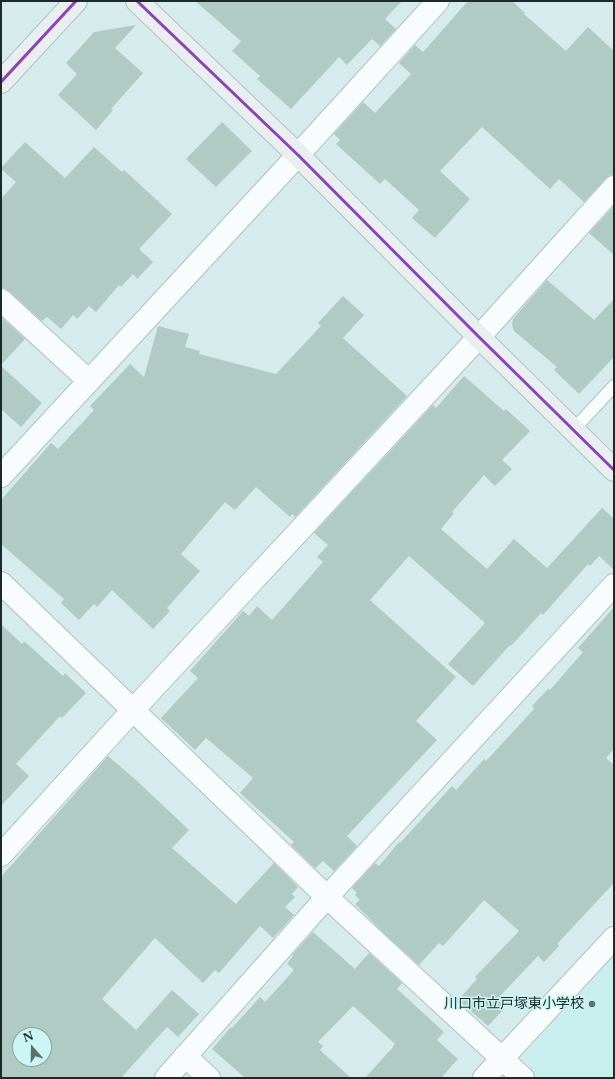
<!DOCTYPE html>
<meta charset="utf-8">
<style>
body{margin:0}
#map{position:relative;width:615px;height:1079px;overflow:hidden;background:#d6ecec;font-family:"Libre Baskerville",serif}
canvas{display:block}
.frame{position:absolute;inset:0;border:2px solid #1a2a2a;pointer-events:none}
.north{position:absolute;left:12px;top:1027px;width:40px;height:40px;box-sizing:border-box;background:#ccf6f4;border:1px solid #85a4a3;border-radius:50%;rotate:340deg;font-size:11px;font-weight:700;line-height:16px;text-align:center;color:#1a2a2a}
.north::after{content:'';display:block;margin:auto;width:14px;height:18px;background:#5c6e6e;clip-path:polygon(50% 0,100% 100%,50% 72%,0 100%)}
</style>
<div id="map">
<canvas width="615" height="1079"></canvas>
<div class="frame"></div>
<div class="north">N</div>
</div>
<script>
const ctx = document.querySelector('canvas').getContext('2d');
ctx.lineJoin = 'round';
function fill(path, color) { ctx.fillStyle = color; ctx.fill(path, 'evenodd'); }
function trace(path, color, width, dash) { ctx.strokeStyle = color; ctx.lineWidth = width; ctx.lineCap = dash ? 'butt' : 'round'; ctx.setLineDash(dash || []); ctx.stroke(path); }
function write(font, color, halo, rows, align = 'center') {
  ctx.font = font + ' "Libre Baskerville","Noto Sans JP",serif'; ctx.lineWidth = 3; ctx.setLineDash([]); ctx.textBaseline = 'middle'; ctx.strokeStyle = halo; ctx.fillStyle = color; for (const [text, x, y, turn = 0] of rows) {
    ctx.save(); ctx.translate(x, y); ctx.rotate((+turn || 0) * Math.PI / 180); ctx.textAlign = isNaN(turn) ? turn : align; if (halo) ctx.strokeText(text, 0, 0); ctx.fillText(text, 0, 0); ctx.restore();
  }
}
const built = new Path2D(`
 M614,957V1078H538L529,1070L528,1050Z`);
const building = new Path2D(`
 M195,1H402L385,19L396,29L380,46L372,39L347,65L339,57L291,109L257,79L260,76L232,51L241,41Z
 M468,1H512L525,13L524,14L566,51L588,27L614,51V175H610L605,179L584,202L559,179L550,189L482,127L440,171L470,199L435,238L412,218L419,210L385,179L380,184L336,144L340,140L334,134L363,102L375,113L411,74L399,63L415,45L423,52Z
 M136,25L115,48L143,73L111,109L113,110L96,130L58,95L77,74L66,63L94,32Z
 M222,122L252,151L216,187L186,159Z
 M25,142L65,178L94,147L122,172L124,170L172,214L139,249L153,262L137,279L133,274L121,287L119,285L96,312L89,306L77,319L73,315L61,329L47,317L42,321L9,291L4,288H1V199L16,182L1,169V168Z
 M614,206V255L589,233Z
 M547,280L594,320L614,299V357L579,394L554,370L557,367L514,331L512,325L513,319Z
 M343,296L364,315L343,338L407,396L295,517L292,514L290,517L256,487L235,510L225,502L181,554L200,571L167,608L170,611L153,629L112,590L97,607L94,604L79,620L61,603L64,599L1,544V500L51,443L58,449L94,410L90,406L130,364L144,377L158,326L189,334L185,347L200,351L199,354L276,374L321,326L318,323Z
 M1,317L25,339L1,365Z
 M1,366L42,403L21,427L1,409Z
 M464,376L504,411L506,409L530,431L502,460L512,469L495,486L484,475L452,512L454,513L441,529L487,569L514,539L547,568L602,508L614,519V570L599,556L590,566L588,564L543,615L541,613L511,646L510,645L473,686L448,664L485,623L409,556L370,600L456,677L416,721L437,740L347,836L357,846L334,871L323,861L315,868L291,845L294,842L240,793L253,778L206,738L195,750L161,718L198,678L190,671L243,611L249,616L257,606L272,620L323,562L317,557L328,545L314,533L433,405L436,408Z
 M614,607V749L606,758L614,765V883L557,944L559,946L544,962L538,956L500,996L505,1001L501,1006L504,1009L488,1026L458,1000L477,979L475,977L519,931L484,900L443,946L439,943L419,965L386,935L355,904L360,900L355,895L357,893L352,888L375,863L379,866L399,842L400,843L452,786L456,790L484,759L486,761L534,709L532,706L549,688L550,690L583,652L578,648Z
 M1,624L22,644L24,641L63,676L65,673L86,693L62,718L60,716L16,764L29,776L1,806Z
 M108,756L136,780L189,830L172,848L236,904L274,863L298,887L292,894L295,897L285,907L294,915L273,938L260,926L219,973L215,970L203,983L155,938L102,999L136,1030L172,990L199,1014L178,1037L167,1027L121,1078H1V877ZM20,1035H44V1059H20Z
 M313,932L355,969L369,953L402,983L397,989L444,1032L437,1040L458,1059L441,1078H365L393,1047V1046L395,1044L353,1006L318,1042L323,1046L320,1050L351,1078H245L212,1049L231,1027L232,1028L260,997L265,1002L294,970L287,964L293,956L292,955Z`);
const lane = new Path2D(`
 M573,430L614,386`);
const street = new Path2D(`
 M1,300L89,381
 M1,476L298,155L438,1
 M1,583L327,897L523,1078
 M1,855L133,710L479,337L614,187
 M185,1056L209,1078
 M166,1078L327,897L614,585
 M484,1078L614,938`);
const secondary = new Path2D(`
 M137,1L298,155L479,337L614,470
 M1,82L76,1`);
const bus1 = new Path2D(`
 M137,1L298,155L479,337L614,470
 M1,82L76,1`);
const markers = [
 [592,1004,4,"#5c6e6e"]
];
const poiNames = [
 ["川口市立戸塚東小学校",584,1004]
];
fill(built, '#c8eeed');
fill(building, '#b0cac4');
trace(lane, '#b0c1c1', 14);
trace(street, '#b0c1c1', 24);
trace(secondary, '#b0c1c1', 24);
trace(lane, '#f9fcfc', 12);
trace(street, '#f9fcfc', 22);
trace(secondary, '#e9eff1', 22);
trace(bus1, '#8e44ad', 3);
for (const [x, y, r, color] of markers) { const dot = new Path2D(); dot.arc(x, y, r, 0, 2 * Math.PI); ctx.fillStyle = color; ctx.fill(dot); trace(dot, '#ccf6f4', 1.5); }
write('14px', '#1a2a2a', '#ccf6f4', poiNames, 'right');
</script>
